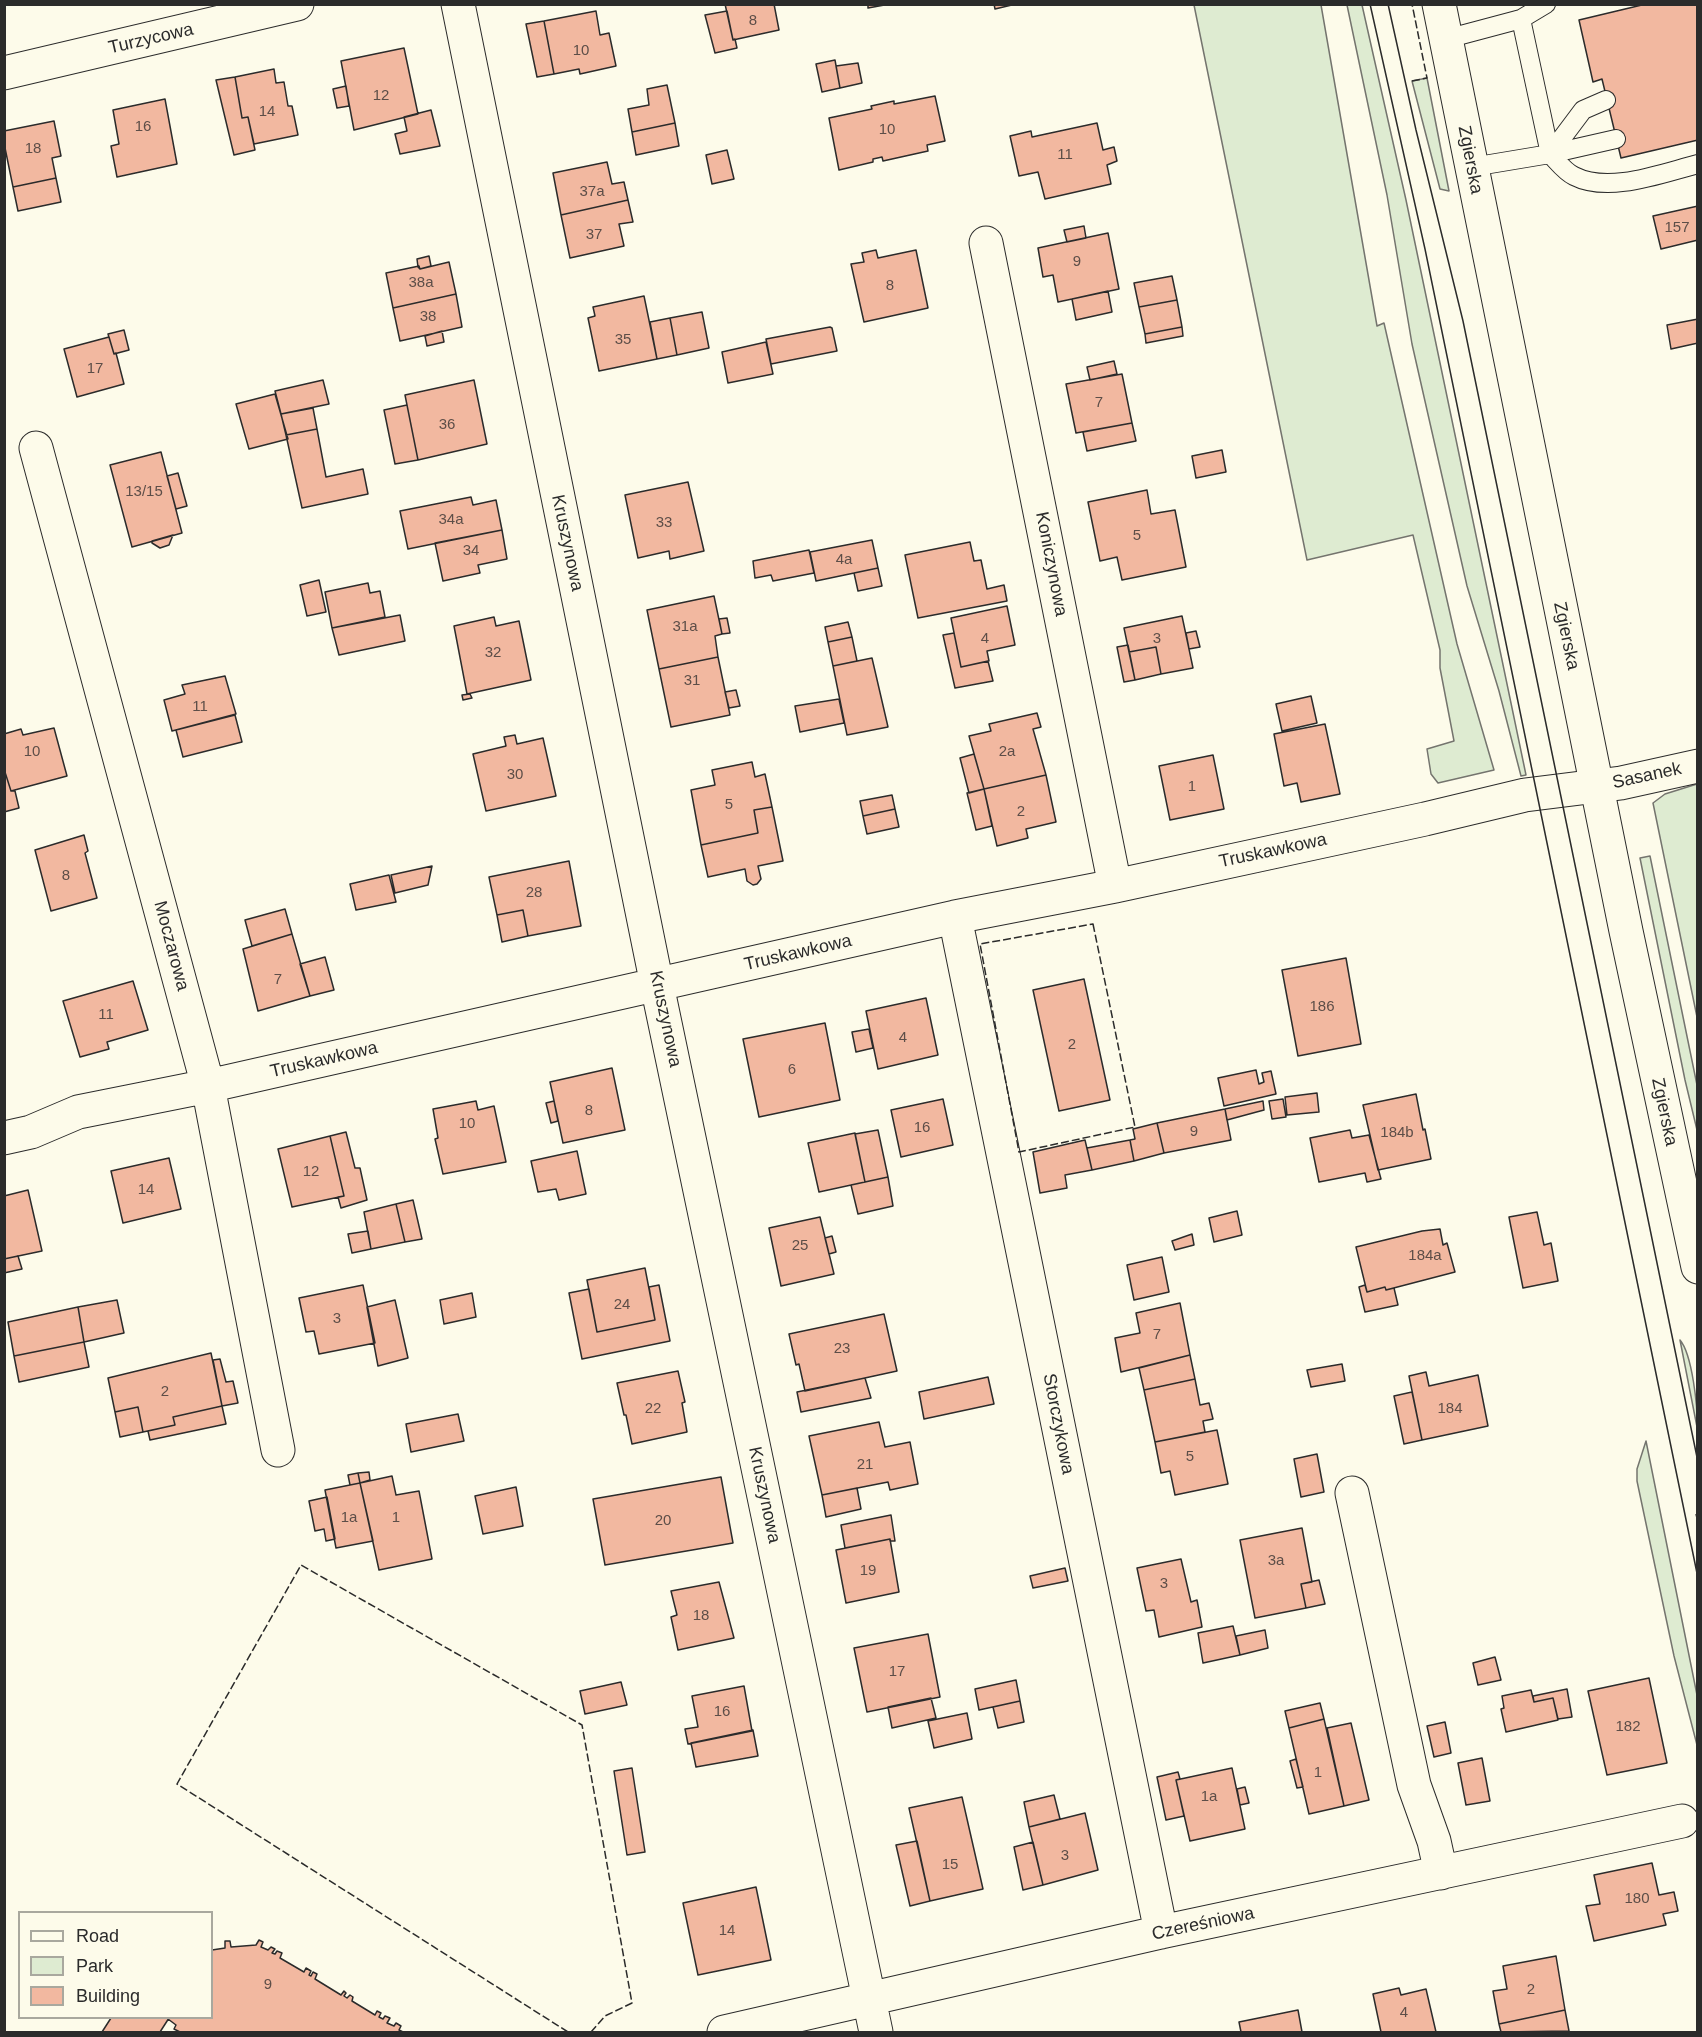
<!DOCTYPE html>
<meta charset="utf-8">
<style>
body{margin:0}
#map{position:relative;width:1702px;height:2037px;overflow:hidden;background:#fdfbea;font-family:Helvetica,sans-serif}
canvas{display:block}
.frame{position:absolute;inset:0;border:6px solid #2b2b2b;pointer-events:none}
.legend{position:absolute;left:18px;top:1911px;width:195px;height:108px;box-sizing:border-box;background:#fdfbea;border:2px solid #a9a89e;margin:0;padding:8px 10px;list-style:none;font-size:18px;color:#2b2b2b}
.legend li{display:flex;align-items:center;gap:12px;height:30px}
.legend b{width:30px;border:2px solid #a9a89e}
</style>
<div id="map">
<canvas width="1702" height="2037"></canvas>
<div class="frame"></div>
<ul class="legend">
<li><b style="height:8px;background:#fdfbea"></b>Road</li>
<li><b style="height:16px;background:#deebd1"></b>Park</li>
<li><b style="height:16px;background:#f2b8a0"></b>Building</li>
</ul>
</div>
<script>
const ctx = document.querySelector('canvas').getContext('2d');
ctx.lineJoin = 'round';
function fill(path, color) { ctx.fillStyle = color; ctx.fill(path, 'evenodd'); }
function trace(path, color, width, dash) { ctx.strokeStyle = color; ctx.lineWidth = width; ctx.lineCap = dash ? 'butt' : 'round'; ctx.setLineDash(dash || []); ctx.stroke(path); }
function write(font, color, halo, rows, align = 'center') {
  ctx.font = font + ' Helvetica,sans-serif'; ctx.lineWidth = 4.5; ctx.setLineDash([]); ctx.textBaseline = 'middle'; ctx.strokeStyle = halo; ctx.fillStyle = color; for (const [text, x, y, turn = 0] of rows) {
    ctx.save(); ctx.translate(x, y); ctx.rotate((+turn || 0) * Math.PI / 180); ctx.textAlign = isNaN(turn) ? turn : align; if (halo) ctx.strokeText(text, 0, 0); ctx.fillText(text, 0, 0); ctx.restore();
  }
}
const green = new Path2D(`
 M1194,5H1321L1377,326L1384,323L1457,644L1494,770L1438,783L1431,774L1427,749L1454,741L1440,668V650L1413,535L1307,560Z
 M1347,5H1362L1406,200L1526,775L1521,776L1499,691L1467,586L1412,344L1387,195Z
 M1427,78L1449,191L1440,189L1412,81Z
 M1697,784H1698L1697,1017L1653,803L1665,794Z
 M1650,856L1697,1085V1130L1685,1080L1640,858Z
 M1680,1340C1692,1354 1698,1407 1697,1427Z
 M1646,1441L1697,1695V1745L1674,1656L1637,1481V1469Z`);
const building = new Path2D(`
 M725,4H774L779,30L733,40Z
 M868,4H890L868,8Z
 M994,4H1016L995,9Z
 M1646,4H1698V140L1621,158L1602,79L1593,82L1579,20Z
 M596,11L600,35L609,33L616,66L580,74L579,69L554,74L544,21Z
 M727,11L733,40L735,39L737,48L715,53L705,15Z
 M544,21L554,74L537,77L526,24Z
 M404,48L418,114L354,130L341,61Z
 M835,60L840,88L822,92L816,64Z
 M858,63L862,83L840,88L836,66Z
 M274,69L276,83L284,82L288,106H292L298,135L254,144L248,117L242,118L235,77Z
 M235,77L242,118L248,117L255,150L234,155L216,80Z
 M667,85L675,123L632,132L628,109L649,105L647,89Z
 M346,86L349,106L337,108L333,89Z
 M935,96L945,141L927,145L928,151L883,161L882,157L873,159V162L839,170L829,118L872,109L871,106L894,101V104Z
 M165,99L177,164L117,177L111,146L119,144L113,110Z
 M431,110L440,146L400,154L395,134L407,131L404,117Z
 M54,121L61,156L52,158L56,178L13,187L4,143V131Z
 M675,123L679,146L636,155L632,132Z
 M1097,123L1103,150L1114,147L1117,161L1107,165L1111,184L1045,199L1038,172L1019,176L1010,136L1031,131L1032,137Z
 M727,150L734,179L712,184L706,155Z
 M607,162L612,184L624,182L628,200L561,215L553,173Z
 M56,178L61,202L18,211L13,187Z
 M628,200L633,222L619,224L624,246L570,258L561,215Z
 M1698,206V240L1661,249L1653,216Z
 M1084,226L1086,238L1067,242L1064,230Z
 M1108,233L1119,289L1058,302L1053,275L1043,277L1038,248Z
 M876,250L878,258L916,250L928,308L864,322L851,264L864,262L862,253Z
 M429,256L431,266L420,269L418,267L417,259Z
 M449,262L456,294L393,308L386,273L419,266L420,269Z
 M1172,276L1177,300L1139,307L1134,283Z
 M1108,291L1112,312L1076,320L1072,299Z
 M456,294L462,327L400,341L393,308Z
 M644,296L657,359L599,371L588,318L595,316L593,307Z
 M1177,300L1182,327L1145,334L1139,307Z
 M702,312L709,348L677,355L670,318Z
 M670,318L677,355L657,359L650,322Z
 M1698,319V343L1671,349L1667,325Z
 M830,327L832,328L837,351L771,364L766,339Z
 M1182,327L1183,336L1146,343L1145,334Z
 M124,330L129,350L114,354L108,334Z
 M442,331L444,342L427,346L425,336Z
 M109,337L114,354L116,353L124,384L77,397L64,349Z
 M766,342L773,374L728,383L722,352Z
 M1114,361L1117,374L1090,380L1087,367Z
 M1122,374L1132,423L1076,433L1066,384Z
 M323,380L329,404L281,414L275,391Z
 M474,380L487,444L418,460L405,395Z
 M275,394L288,439L249,449L236,404Z
 M407,405L418,460L395,464L384,410Z
 M313,408L317,429L286,435L281,414Z
 M1132,423L1136,441L1087,451L1083,432Z
 M317,429L326,477L363,469L368,494L302,508L286,435Z
 M1222,450L1226,472L1196,478L1192,456Z
 M161,452L182,533L132,547L110,465Z
 M178,473L187,506L176,509L167,476Z
 M688,482L704,551L670,559L669,551L638,558L625,495Z
 M1147,490L1151,514L1175,510L1186,567L1122,580L1117,557L1100,561L1088,502Z
 M471,497L473,505L496,500L502,530L408,549L400,511Z
 M502,530L507,559L478,565L480,573L443,581L435,543Z
 M173,535L169,545L160,548L152,543V541Z
 M872,540L878,568L816,581L810,552Z
 M970,542L974,561L981,560L987,589L1004,585L1007,601L918,618L905,555Z
 M809,550L814,573L773,581L771,575L755,578L753,561Z
 M878,568L882,586L858,591L854,573Z
 M319,580L326,612L307,616L300,585Z
 M368,583L370,593L380,591L385,617L332,628L325,592Z
 M714,596L722,634L715,636L718,657L659,669L647,610Z
 M1007,606L1015,645L987,651L989,661L961,667L951,618Z
 M400,615L405,641L339,655L332,628Z
 M1182,616L1193,668L1161,674L1156,647L1129,652L1124,628Z
 M494,617L496,626L519,621L531,680L467,694L454,626Z
 M727,618L730,633L722,634L719,619Z
 M848,622L852,637L828,642L825,627Z
 M1196,631L1200,647L1189,649L1186,633Z
 M954,633L961,667L988,661L993,681L955,688L943,635Z
 M852,637L857,661L833,666L828,642Z
 M1128,645L1135,680L1124,682L1117,647Z
 M1156,647L1161,674L1135,680L1129,652Z
 M718,657L730,715L671,727L659,669Z
 M872,658L888,727L847,735L833,666Z
 M225,676L236,714L172,731L164,700L185,694L182,685Z
 M736,690L740,706L729,708L725,692Z
 M470,694L472,698L463,700L462,695Z
 M1311,696L1317,723L1282,731L1276,704Z
 M839,699L844,723L800,732L795,706Z
 M1037,713L1041,727L1033,729L1046,775L984,789L969,736L991,731L989,724Z
 M235,715L242,742L183,757L176,730Z
 M1325,724L1340,794L1301,802L1297,783L1284,786L1274,734Z
 M54,728L67,776L11,791L4,769V734L21,729L23,735Z
 M515,735L517,744L543,738L556,796L486,811L473,754L506,746L504,737Z
 M974,754L984,789L969,793L960,758Z
 M1213,755L1224,809L1170,820L1159,766Z
 M752,762L755,777L765,774L772,807L754,810L758,833L701,845L691,790L715,785L712,770Z
 M4,769L11,791H15L19,808L4,812Z
 M1046,775L1056,822L1026,829L1028,838L997,846L984,789Z
 M984,789L992,826L976,830L967,793Z
 M892,795L895,809L863,816L860,801Z
 M772,807L783,861L758,866L761,879L757,884L753,885L747,881L745,869L708,877L701,845L758,833L754,810Z
 M895,809L899,827L867,834L863,816Z
 M84,835L88,851L85,853L97,898L51,911L35,850Z
 M569,861L581,926L528,936L523,910L497,915L489,877Z
 M432,866L428,885L395,893L391,875Z
 M389,875L396,902L356,910L350,884Z
 M285,909L292,934L252,946L245,920Z
 M523,910L528,936L502,942L497,915Z
 M292,934L310,996L258,1011L243,949Z
 M325,957L334,990L310,996L300,964Z
 M1346,958L1361,1044L1298,1056L1282,970Z
 M1084,979L1110,1100L1059,1111L1033,990Z
 M133,981L148,1030L107,1042L109,1049L80,1057L63,1001Z
 M926,998L938,1055L878,1069L866,1011Z
 M825,1023L840,1100L759,1117L743,1039Z
 M869,1029L873,1048L856,1052L852,1032Z
 M612,1068L625,1130L563,1143L550,1082Z
 M1256,1070L1259,1084L1264,1082L1262,1073L1271,1071L1276,1094L1224,1106L1218,1078Z
 M1317,1093L1319,1112L1287,1115L1285,1097Z
 M1416,1094L1423,1130L1425,1129L1431,1159L1378,1170L1363,1105Z
 M943,1099L953,1145L901,1157L891,1110Z
 M1283,1099L1286,1117L1272,1119L1269,1101Z
 M476,1101L478,1110L494,1106L506,1162L443,1174L435,1139L438,1138L433,1109Z
 M554,1101L558,1121L551,1123L546,1103Z
 M1263,1101L1264,1110L1227,1120L1225,1109Z
 M1225,1109L1231,1140L1164,1153L1157,1123Z
 M1157,1123L1164,1153L1134,1161L1130,1140L1135,1139L1133,1129Z
 M878,1130L888,1177L865,1182L855,1134Z
 M1350,1130L1352,1138L1369,1135L1381,1179L1367,1182L1365,1173L1319,1182L1310,1138Z
 M346,1132L355,1168H360L367,1200L341,1208L338,1197L344,1196L330,1136Z
 M855,1133L865,1182L819,1192L808,1143Z
 M330,1136L344,1196L292,1207L278,1149Z
 M1085,1140L1092,1170L1065,1175L1067,1188L1040,1193L1033,1152Z
 M1130,1140L1134,1161L1092,1170L1087,1148Z
 M577,1151L586,1194L559,1200L556,1189L538,1192L531,1161Z
 M169,1158L181,1209L123,1223L111,1171Z
 M888,1177L893,1206L858,1214L851,1185Z
 M28,1190L42,1251L4,1259V1196Z
 M413,1200L422,1239L405,1242L396,1204Z
 M396,1204L405,1242L371,1249L364,1212Z
 M1237,1211L1242,1235L1214,1242L1209,1218Z
 M1537,1212L1544,1245L1551,1243L1558,1281L1523,1288L1509,1217Z
 M820,1217L834,1274L781,1286L769,1228Z
 M1440,1229L1443,1245L1447,1243L1455,1272L1386,1290L1385,1287L1367,1292L1356,1247L1422,1231Z
 M368,1231L371,1249L352,1253L348,1234Z
 M1192,1234L1194,1245L1175,1250L1172,1241Z
 M832,1236L836,1252L829,1254L825,1238Z
 M18,1256L22,1269L4,1273V1259Z
 M1162,1257L1169,1292L1134,1300L1127,1265Z
 M645,1268L655,1320L597,1332L587,1280Z
 M363,1285L375,1343L319,1354L314,1331L306,1332L299,1298Z
 M659,1285L670,1341L582,1359L569,1293L589,1289L597,1332L655,1320L649,1287Z
 M1365,1285L1367,1292L1385,1287L1386,1290L1394,1288L1398,1305L1365,1312L1359,1287Z
 M472,1293L476,1317L444,1324L440,1300Z
 M117,1300L124,1333L84,1342L78,1307Z
 M395,1300L408,1358L378,1366L367,1307Z
 M1180,1303L1190,1355L1121,1372L1115,1338L1140,1333L1136,1313Z
 M78,1307L84,1342L14,1356L8,1322Z
 M884,1314L897,1371L805,1391L799,1364L796,1365L789,1334Z
 M84,1342L89,1367L19,1382L14,1356Z
 M211,1353L222,1406L173,1417L175,1425L143,1432L138,1407L115,1412L108,1378Z
 M1190,1355L1195,1379L1144,1390L1139,1368Z
 M220,1359L226,1382L233,1381L238,1403L222,1406L213,1360Z
 M1342,1364L1345,1381L1311,1387L1307,1370Z
 M678,1371L685,1402L682,1403L687,1432L632,1444L626,1415H624L617,1383Z
 M1426,1372L1429,1386L1478,1375L1488,1426L1422,1440L1409,1376Z
 M988,1377L994,1404L924,1419L919,1392Z
 M865,1378L871,1398L801,1412L797,1392Z
 M1195,1379L1200,1405L1209,1403L1213,1419L1203,1421L1205,1432L1155,1442L1144,1390Z
 M1412,1392L1422,1440L1404,1444L1394,1396Z
 M222,1406L226,1424L150,1440L148,1431L175,1425L173,1417Z
 M138,1407L143,1432L120,1437L115,1412Z
 M458,1414L464,1441L411,1452L406,1424Z
 M879,1422L885,1447L910,1442L918,1484L890,1490L888,1482L822,1495L809,1436Z
 M1217,1430L1228,1484L1175,1495L1170,1471L1161,1473L1155,1442Z
 M1317,1454L1324,1492L1301,1497L1294,1459Z
 M369,1472L370,1480L360,1483L358,1473Z
 M358,1473L360,1483L350,1485L348,1475Z
 M392,1476L396,1495L419,1491L432,1559L379,1570L360,1483Z
 M721,1477L733,1543L605,1565L593,1499Z
 M360,1483L373,1541L336,1548L325,1490Z
 M516,1487L523,1526L483,1534L475,1496Z
 M857,1488L861,1509L826,1517L822,1495Z
 M327,1497L335,1539L326,1541L324,1529L315,1531L309,1501Z
 M891,1515L895,1541H890V1539L845,1548L841,1525Z
 M1302,1528L1312,1582L1301,1584L1306,1608L1255,1618L1240,1540Z
 M890,1539L899,1592L846,1603L836,1550Z
 M1181,1559L1191,1602L1197,1600L1202,1627L1159,1637L1154,1610L1146,1611L1137,1568Z
 M1065,1568L1068,1581L1033,1588L1030,1576Z
 M1319,1580L1325,1604L1306,1608L1301,1584Z
 M719,1582L734,1638L678,1650L671,1617L677,1615L671,1591Z
 M1233,1626L1240,1655L1203,1663L1198,1633Z
 M1265,1630L1268,1648L1240,1655L1236,1636Z
 M928,1634L940,1697L867,1712L854,1648Z
 M1495,1657L1501,1680L1478,1685L1473,1663Z
 M1649,1678L1667,1763L1607,1775L1588,1691Z
 M1016,1680L1020,1701L979,1710L975,1689Z
 M621,1682L627,1705L585,1714L580,1691Z
 M744,1686L752,1731L688,1744L685,1729L698,1727L692,1696Z
 M1567,1689L1572,1717L1558,1719L1553,1698L1534,1702L1533,1696Z
 M1531,1690L1534,1702L1553,1698L1558,1720L1506,1732L1501,1709L1504,1708L1502,1696Z
 M931,1698L936,1718L892,1728L888,1707Z
 M1020,1701L1024,1722L998,1728L993,1707Z
 M1320,1703L1324,1719L1289,1728L1285,1711Z
 M967,1713L972,1739L934,1748L928,1721Z
 M1324,1719L1344,1806L1309,1814L1289,1728Z
 M1445,1722L1451,1753L1434,1757L1427,1726Z
 M1351,1723L1369,1800L1344,1806L1327,1728Z
 M753,1730L758,1756L696,1767L691,1743Z
 M1482,1758L1490,1801L1466,1805L1458,1763Z
 M1296,1759L1303,1787L1297,1788L1290,1761Z
 M632,1768L645,1852L627,1855L614,1771Z
 M1232,1768L1245,1829L1190,1841L1176,1780Z
 M1178,1772L1180,1779L1176,1780L1184,1816L1166,1820L1157,1777Z
 M1245,1787L1249,1803L1240,1805L1237,1789Z
 M1054,1795L1060,1819L1029,1827L1024,1802Z
 M962,1797L983,1889L930,1901L909,1808Z
 M1085,1813L1098,1870L1043,1885L1029,1827Z
 M917,1841L930,1901L910,1906L896,1845Z
 M1033,1842L1043,1885L1023,1890L1014,1847Z
 M1652,1863L1659,1895L1674,1892L1678,1911L1663,1914L1666,1925L1594,1941L1586,1906L1600,1904L1594,1875Z
 M756,1887L771,1960L698,1975L683,1903Z
 M259,1940L263,1942L261,1947L268,1950L271,1947L275,1949L272,1953L275,1954L277,1951L282,1953L280,1958L304,1972L306,1968L311,1971L309,1975L311,1976L313,1972L317,1974L315,1979L341,1995L344,1991L346,1993L344,1996L347,1998L350,1995L353,1997L352,2001L375,2015L377,2011L381,2013L379,2017L383,2019L385,2016L390,2018L387,2023L394,2026L396,2023L401,2026L399,2030L403,2032H180L174,2029L176,2025L168,2019L169,2018H212V1950L225,1948V1941H230L231,1947L256,1945Z
 M1556,1956L1565,2010L1499,2024L1493,1991L1507,1989L1503,1966Z
 M1399,1988L1401,1995L1426,1989L1436,2032H1381L1373,1994Z
 M1298,2010L1302,2032H1241L1239,2022Z
 M1565,2010L1569,2031L1501,2032L1499,2024Z
 M111,2018H169L160,2032H102Z`);
const lane = new Path2D(`
 M1521,19L1546,4
 M1446,39L1521,19L1550,154L1472,167
 M1550,154C1557,161 1565,172 1574,176C1609,194 1662,173 1698,164
 M1550,154L1583,110L1606,100
 M1550,154L1616,139`);
const street = new Path2D(`
 M458,4L657,985L876,2032
 M4,73L297,4
 M986,243L1115,886
 M36,448L208,1086L278,1450
 M955,917L1161,1932
 M4,1138L31,1132L78,1112L208,1086L955,917L1115,886L1425,819L1525,795L1621,783L1698,766
 M1352,1493L1414,1785L1434,1841L1441,1873
 M724,2032L1161,1932L1682,1821`);
const secondary = new Path2D(`
 M1439,4L1626,931L1698,1267`);
const tram = new Path2D(`
 M1370,4L1425,249L1698,1578
 M1388,4L1416,130L1463,321L1698,1462`);
const fence = new Path2D(`
 M1412,81L1427,78L1412,4
 M1093,924L1135,1127L1019,1152L980,944Z
 M1696,1514L1698,1522
 M568,2032L177,1784L301,1565L582,1725L632,2003L605,2016L591,2032`);
const numberNames = [
 ["8",753,21],
 ["10",581,51],
 ["12",381,96],
 ["14",267,112],
 ["16",143,127],
 ["10",887,130],
 ["18",33,149],
 ["11",1065,155],
 ["37a",592,192],
 ["157",1677,228],
 ["37",594,235],
 ["9",1077,262],
 ["38a",421,283],
 ["8",890,286],
 ["38",428,317],
 ["35",623,340],
 ["17",95,369],
 ["7",1099,403],
 ["36",447,425],
 ["13/15",144,492],
 ["34a",451,520],
 ["33",664,523],
 ["5",1137,536],
 ["34",471,551],
 ["4a",844,560],
 ["31a",685,627],
 ["4",985,639],
 ["3",1157,639],
 ["32",493,653],
 ["31",692,681],
 ["11",200,707],
 ["10",32,752],
 ["2a",1007,752],
 ["30",515,775],
 ["1",1192,787],
 ["5",729,805],
 ["2",1021,812],
 ["8",66,876],
 ["28",534,893],
 ["7",278,980],
 ["186",1322,1007],
 ["11",106,1015],
 ["4",903,1038],
 ["2",1072,1045],
 ["6",792,1070],
 ["8",589,1111],
 ["10",467,1124],
 ["16",922,1128],
 ["9",1194,1132],
 ["184b",1397,1133],
 ["12",311,1172],
 ["14",146,1190],
 ["25",800,1246],
 ["184a",1425,1256],
 ["24",622,1305],
 ["3",337,1319],
 ["7",1157,1335],
 ["23",842,1349],
 ["2",165,1392],
 ["22",653,1409],
 ["184",1450,1409],
 ["5",1190,1457],
 ["21",865,1465],
 ["1a",349,1518],
 ["1",396,1518],
 ["20",663,1521],
 ["3a",1276,1561],
 ["19",868,1571],
 ["3",1164,1584],
 ["18",701,1616],
 ["17",897,1672],
 ["16",722,1712],
 ["182",1628,1727],
 ["1",1318,1773],
 ["1a",1209,1797],
 ["3",1065,1856],
 ["15",950,1865],
 ["180",1637,1899],
 ["14",727,1931],
 ["9",268,1985],
 ["2",1531,1990],
 ["4",1404,2013]
];
const streetNames = [
 ["Turzycowa",151,39,-13],
 ["Zgierska",1470,160,79],
 ["Kruszynowa",567,543,78],
 ["Koniczynowa",1051,564,79],
 ["Zgierska",1566,636,78],
 ["Sasanek",1647,776,-12],
 ["Truskawkowa",1273,851,-12],
 ["Moczarowa",171,946,75],
 ["Truskawkowa",798,953,-13],
 ["Kruszynowa",665,1019,78],
 ["Truskawkowa",324,1060,-13],
 ["Zgierska",1664,1112,78],
 ["Storczykowa",1058,1424,79],
 ["Kruszynowa",764,1495,78],
 ["Czereśniowa",1203,1924,-12]
];
fill(green, '#deebd1');
trace(green, '#74746e', 1.5);
fill(building, '#f2b8a0');
trace(building, '#2b2b2b', 1.5);
trace(lane, '#2b2b2b', 20);
trace(street, '#2b2b2b', 35);
trace(secondary, '#2b2b2b', 35);
trace(lane, '#fdfbea', 18);
trace(street, '#fdfbea', 33);
trace(secondary, '#fdfbea', 33);
trace(tram, '#2b2b2b', 1.5);
trace(fence, '#2b2b2b', 1.5, [8, 3]);
write('15px', '#5d4e48', null, numberNames);
write('18px', '#2b2b2b', '#fdfbea', streetNames);
</script>
